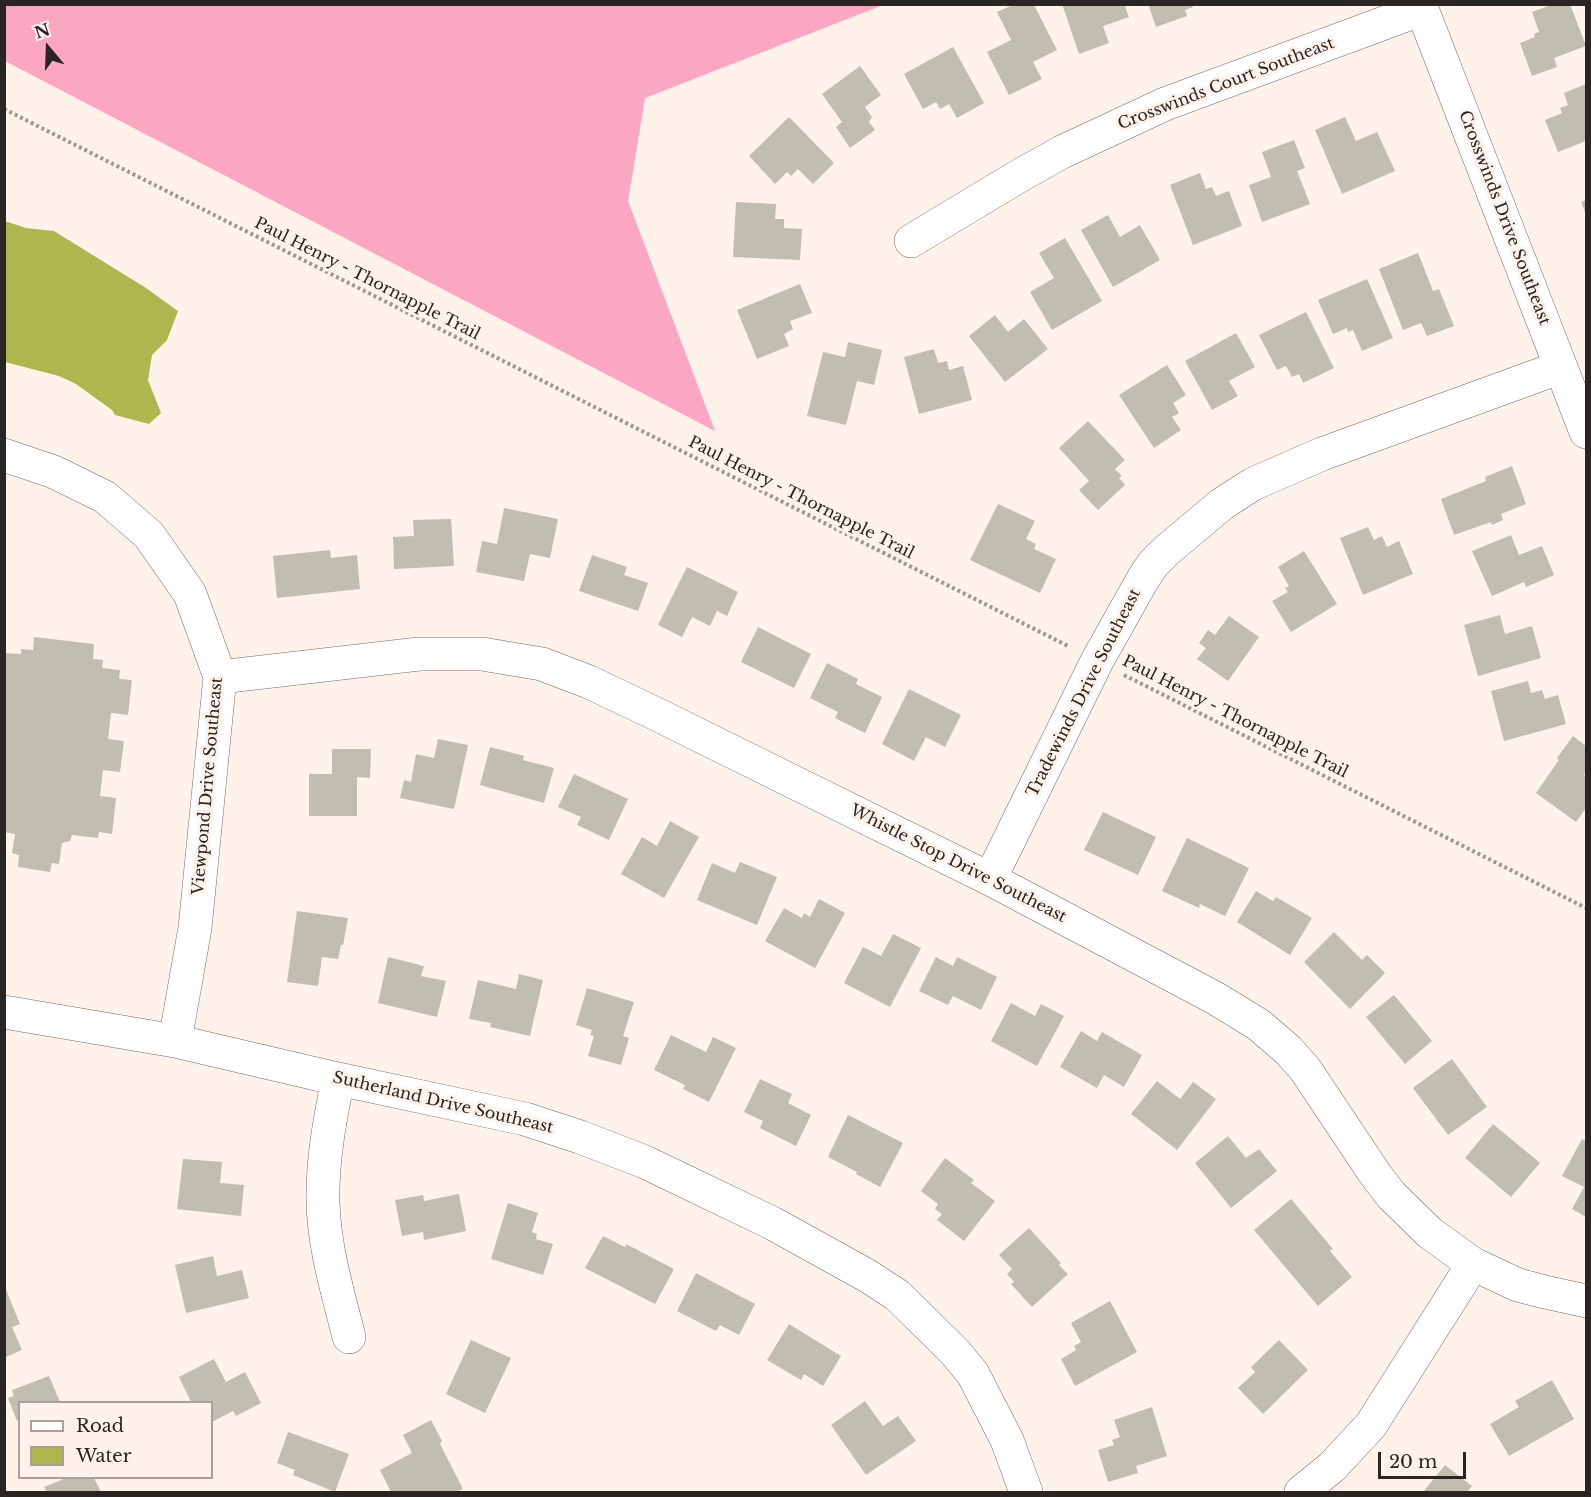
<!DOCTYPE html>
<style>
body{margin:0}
#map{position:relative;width:1591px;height:1497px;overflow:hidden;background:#fef2ea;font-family:"Libre Baskerville",serif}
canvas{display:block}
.frame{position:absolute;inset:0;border:6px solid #292522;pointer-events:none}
.legend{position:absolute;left:18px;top:1401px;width:195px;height:78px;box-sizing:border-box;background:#fef2ea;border:2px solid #a9a09a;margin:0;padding:8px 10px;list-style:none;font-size:18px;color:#292522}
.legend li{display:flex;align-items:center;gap:12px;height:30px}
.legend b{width:30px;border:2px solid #a9a09a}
.north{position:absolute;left:18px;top:18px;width:60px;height:60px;-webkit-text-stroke:4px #fef2ea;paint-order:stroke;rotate:341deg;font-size:16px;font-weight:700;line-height:24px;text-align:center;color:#292522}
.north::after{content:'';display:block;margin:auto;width:21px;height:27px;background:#292522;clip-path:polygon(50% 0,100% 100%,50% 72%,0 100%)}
.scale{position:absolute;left:1378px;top:1452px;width:88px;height:27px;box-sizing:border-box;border:3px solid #292522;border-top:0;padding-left:8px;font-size:18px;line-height:21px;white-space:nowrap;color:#292522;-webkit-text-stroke:4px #fef2ea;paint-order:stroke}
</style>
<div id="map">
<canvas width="1591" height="1497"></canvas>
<div class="frame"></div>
<ul class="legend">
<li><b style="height:8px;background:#fff"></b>Road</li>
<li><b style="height:16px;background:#aeb74e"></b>Water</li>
</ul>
<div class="north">N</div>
<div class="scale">20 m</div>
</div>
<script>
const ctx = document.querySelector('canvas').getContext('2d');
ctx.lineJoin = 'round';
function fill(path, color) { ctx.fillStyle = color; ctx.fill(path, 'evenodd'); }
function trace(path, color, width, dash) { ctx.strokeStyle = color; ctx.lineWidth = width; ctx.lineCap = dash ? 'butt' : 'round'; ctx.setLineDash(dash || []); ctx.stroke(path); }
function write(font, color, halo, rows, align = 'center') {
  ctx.font = font + ' "Libre Baskerville",serif'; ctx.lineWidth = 6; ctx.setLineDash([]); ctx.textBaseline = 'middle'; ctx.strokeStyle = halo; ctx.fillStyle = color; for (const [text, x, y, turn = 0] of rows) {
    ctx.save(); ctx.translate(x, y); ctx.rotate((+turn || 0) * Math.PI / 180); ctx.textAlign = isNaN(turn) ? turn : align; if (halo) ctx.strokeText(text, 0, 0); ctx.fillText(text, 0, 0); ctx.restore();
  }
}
const forest = new Path2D(`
 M4,5L5,4L883,5L645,98L628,201L715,431L5,61Z`);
const water = new Path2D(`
 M5,221L26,228L54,231L146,288L178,311L167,340L152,355L148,380L161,413L149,424L115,415L112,410L76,384L59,376L5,362Z`);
const building = new Path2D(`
 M1062,4H1124L1129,17L1103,26L1109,43L1079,54Z
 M1148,4H1192L1193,7L1185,10L1187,16L1156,27Z
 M1554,4H1570L1586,46L1554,58L1557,67L1532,76L1520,43L1535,37L1534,34L1539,32L1532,12Z
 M1013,5H1034L1057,50L1033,62L1042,79L1009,95L987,52L1011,40L997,12Z
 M953,47L984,103L957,118L949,104L940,109L936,102L923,109L904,74Z
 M860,66L881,95L865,107L872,117L869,122L875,130L850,148L836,127L842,122L822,94Z
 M1586,84V141L1558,152L1545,120L1562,113L1560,108L1568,105L1564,93Z
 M789,117L834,163L813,184L798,169L791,176L787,172L775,184L749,156Z
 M1345,117L1356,141L1377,132L1395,171L1342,194L1315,130Z
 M1294,140L1305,168L1297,171L1310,204L1262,222L1249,185L1271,177L1262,152Z
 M1200,173L1206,189L1212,187L1216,196L1229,191L1242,226L1193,245L1170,185Z
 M1586,200V214L1581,202Z
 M736,202L776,204L775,219H784V228L802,229L800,260L733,257Z
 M1108,215L1120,237L1140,225L1160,260L1113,287L1081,230Z
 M1065,238L1102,301L1052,330L1030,292L1054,278L1039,253Z
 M1418,253L1433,291L1439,289L1454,326L1427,336L1421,323L1403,330L1379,269Z
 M1367,279L1393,338L1362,351L1353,330L1348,332L1347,328L1333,334L1318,300Z
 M800,284L812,313L790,321L793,329L784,334L789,346L757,359L737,310Z
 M1306,312L1334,368L1303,383L1299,374L1292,377L1286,366L1277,370L1259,335Z
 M995,315L1008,332L1024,319L1048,349L1005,382L969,336Z
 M1236,333L1255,367L1229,381L1238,396L1212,410L1185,361Z
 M848,342L882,350L874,385L857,381L846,425L807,416L823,352L845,357Z
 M934,349L938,363L947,361L949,370L963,366L972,400L919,414L904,357Z
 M1167,365L1186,395L1173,403L1179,413L1172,417L1181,430L1154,448L1119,395Z
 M1088,421L1125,460L1115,469L1122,476L1119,478L1125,485L1098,510L1079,490L1089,481L1059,448Z
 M1512,466L1526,504L1501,514L1503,520L1492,525L1491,522L1454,535L1441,499L1486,481L1485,477Z
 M998,504L1035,521L1026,539L1036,544L1034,549L1056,559L1040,593L970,560Z
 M504,508L558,519L550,558L530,554L524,581L476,572L482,541L497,544Z
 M451,519L454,566L394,569L393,537L414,536L413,520Z
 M1368,527L1374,540L1382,536L1387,547L1399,541L1413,574L1363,595L1340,538Z
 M1511,535L1519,555L1542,546L1554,575L1526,587L1524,582L1492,596L1472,551Z
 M330,550L331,558L357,555L360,589L277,598L273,556Z
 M1304,551L1337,604L1291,632L1272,601L1288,592L1285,588L1289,586L1278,567Z
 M592,555L627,567L624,575L648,583L638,611L579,591Z
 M687,567L738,592L727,616L717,611L710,626L692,617L682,637L658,625Z
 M1500,615L1505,634L1532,626L1541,658L1478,676L1464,625Z
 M1229,616L1259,637L1228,681L1197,659L1206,648L1199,643L1208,630L1215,635Z
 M758,627L811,654L794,688L741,662Z
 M34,637L94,644L93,659L103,660L102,668L120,670L119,679L132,680L128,715L111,713L108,739L124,741L120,772L103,770L100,796L116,798L112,834L99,832L98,838L72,835L70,841L62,843L59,864L52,863L50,872L18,867L19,855L12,853L15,834L4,832V653L21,654V649L33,650Z
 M827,663L858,679L856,684L882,697L865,733L835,718L838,712L810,698Z
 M1528,681L1531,693L1542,690L1545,699L1558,695L1566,724L1504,741L1491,691Z
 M909,689L961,715L945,747L926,737L914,761L882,744Z
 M1573,736L1586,746V771L1584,775L1586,777L1585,781L1586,782V808L1576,822L1536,793L1559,760L1557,758Z
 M438,739L468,745L454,809L400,798L404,780L411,782L416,754L434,758Z
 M490,747L524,756L523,760L554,768L544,803L480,785Z
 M332,749H371L370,778L357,777V816H309V774H332Z
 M574,774L628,799L609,840L577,825L581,817L558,807Z
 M1103,812L1156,837L1138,875L1084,850Z
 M670,821L699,837L664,898L621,874L642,837L657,846Z
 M1187,838L1249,868L1225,916L1200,904L1199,908L1162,891Z
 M740,862L777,877L757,925L697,900L712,863L735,873Z
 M1256,891L1273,901L1276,897L1312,918L1290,955L1237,922Z
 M819,899L845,913L815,968L765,941L784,908L802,918L804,913L810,917Z
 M297,911L348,918L343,945H341L338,959L322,957L318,986L287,982Z
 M1334,932L1362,960L1367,955L1385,973L1350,1009L1304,962Z
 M893,934L921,948L890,1007L844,983L863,947L881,956Z
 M388,957L424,966L421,976L446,981L437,1017L378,1003Z
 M936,957L953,966L957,957L997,977L981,1010L953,996L948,1005L919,991Z
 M519,974L543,980L530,1036L490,1027L491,1023L469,1019L478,980L516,989Z
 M587,988L634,1002L623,1036L629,1038L621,1065L588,1056L594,1036L590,1035L592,1030L576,1025Z
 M1394,995L1432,1041L1405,1064L1366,1017Z
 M1011,1003L1035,1016L1041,1004L1064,1016L1037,1066L991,1041Z
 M1081,1031L1097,1041L1102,1032L1142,1055L1124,1087L1104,1075L1097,1088L1060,1067Z
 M671,1035L706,1052L713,1037L736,1048L709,1102L683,1089L685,1085L654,1070Z
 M1452,1059L1487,1107L1448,1135L1413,1088Z
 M760,1079L792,1094L788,1103L811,1115L796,1146L760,1128L763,1121L744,1112Z
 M1157,1081L1180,1099L1193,1082L1216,1099L1177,1150L1131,1114Z
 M848,1115L903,1143L880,1187L856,1174L857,1172L828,1157Z
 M1493,1124L1540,1163L1511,1197L1465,1158Z
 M1228,1136L1246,1158L1259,1149L1277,1171L1231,1208L1195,1163Z
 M1582,1139L1586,1141V1217L1572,1209L1584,1187L1562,1176Z
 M945,1158L974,1180L971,1183L995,1201L964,1241L937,1220L942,1214L935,1209L938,1204L921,1191Z
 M183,1159L222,1162L220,1183L244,1185L241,1216L177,1209Z
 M459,1194L466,1231L424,1240L423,1232L402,1236L395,1200L423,1195L424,1201Z
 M1291,1199L1333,1249L1330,1251L1352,1277L1318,1306L1254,1230Z
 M508,1203L538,1213L532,1232L537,1234L536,1239L553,1244L543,1275L491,1259Z
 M1029,1228L1061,1263L1059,1265L1068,1274L1032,1307L1011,1284L1014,1282L1007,1274L1012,1269L999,1255Z
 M603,1236L625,1247L626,1244L674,1269L655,1304L585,1268Z
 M213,1256L217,1276L242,1270L249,1298L186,1313L175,1265Z
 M696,1273L755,1304L739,1335L720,1325L716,1331L677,1311Z
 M5,1287L20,1324L12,1327L22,1350L4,1358Z
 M1110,1301L1137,1352L1075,1386L1061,1359L1076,1350L1074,1346L1081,1342L1071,1323Z
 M789,1324L841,1356L823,1386L804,1374L801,1380L767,1360Z
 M471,1340L511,1358L485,1413L446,1394Z
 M1279,1340L1308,1370L1263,1414L1238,1388L1255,1372L1251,1367Z
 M214,1359L226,1382L245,1372L261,1403L236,1416L233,1411L212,1422V1402H191L179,1377Z
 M49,1376L60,1402H20V1419L17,1421L8,1398L14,1396L12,1390Z
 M1552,1380L1574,1419L1509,1456L1490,1424L1519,1407L1515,1401Z
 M865,1401L883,1426L898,1416L916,1441L866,1475L831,1425Z
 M1152,1407L1167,1456L1136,1466L1138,1473L1108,1482L1098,1450L1114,1445L1112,1440L1120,1437L1114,1420Z
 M431,1420L442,1441L440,1444L463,1489L456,1492H391L380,1470L412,1453L403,1435Z
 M288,1432L349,1454L335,1492L293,1475L295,1470L277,1463Z
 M1445,1465L1472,1486L1467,1492H1423Z
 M66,1478H94L101,1492H47L44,1487Z`);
const path = new Path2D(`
 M4,109L1070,647
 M1124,675L1586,908`);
const minor = new Path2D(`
 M1420,4L1586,432
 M911,241L1019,176L1062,152L1165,104L1422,9
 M4,455L54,472L105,497L149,535L190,594L220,677L195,928L175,1041
 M220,677L419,654H482L542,664L589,682L650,711L990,879L1215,998L1259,1025L1288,1050L1305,1069L1375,1174L1391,1195L1430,1233L1473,1264L1518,1285L1545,1292L1586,1301
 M990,879L1097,661L1143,579L1153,564L1166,551L1222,504L1253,484L1322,454L1561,367
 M4,1012L175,1041L329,1077L525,1119L580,1137L645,1162L674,1176L772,1223L866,1275L897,1295L955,1352L973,1374L1007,1440L1026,1492
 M338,1079C330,1119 322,1161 323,1202C324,1248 338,1293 349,1337
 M1301,1492L1332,1467L1371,1425L1473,1264`);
const streetNames = [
 ["Crosswinds Court Southeast",1226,84,-21],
 ["Crosswinds Drive Southeast",1504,218,69],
 ["Paul Henry - Thornapple Trail",367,279,27],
 ["Paul Henry - Thornapple Trail",801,498,27],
 ["Tradewinds Drive Southeast",1084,693,-63],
 ["Paul Henry - Thornapple Trail",1235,717,27],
 ["Viewpond Drive Southeast",208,786,-85],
 ["Whistle Stop Drive Southeast",958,864,27],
 ["Sutherland Drive Southeast",443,1103,13]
];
fill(forest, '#fba7c1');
fill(water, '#aeb74e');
fill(building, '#c2bdb1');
trace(minor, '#746a63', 34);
trace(path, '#9e9690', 4, [3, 3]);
trace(minor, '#fff', 33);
write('16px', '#292522', '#fef2ea', streetNames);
</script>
